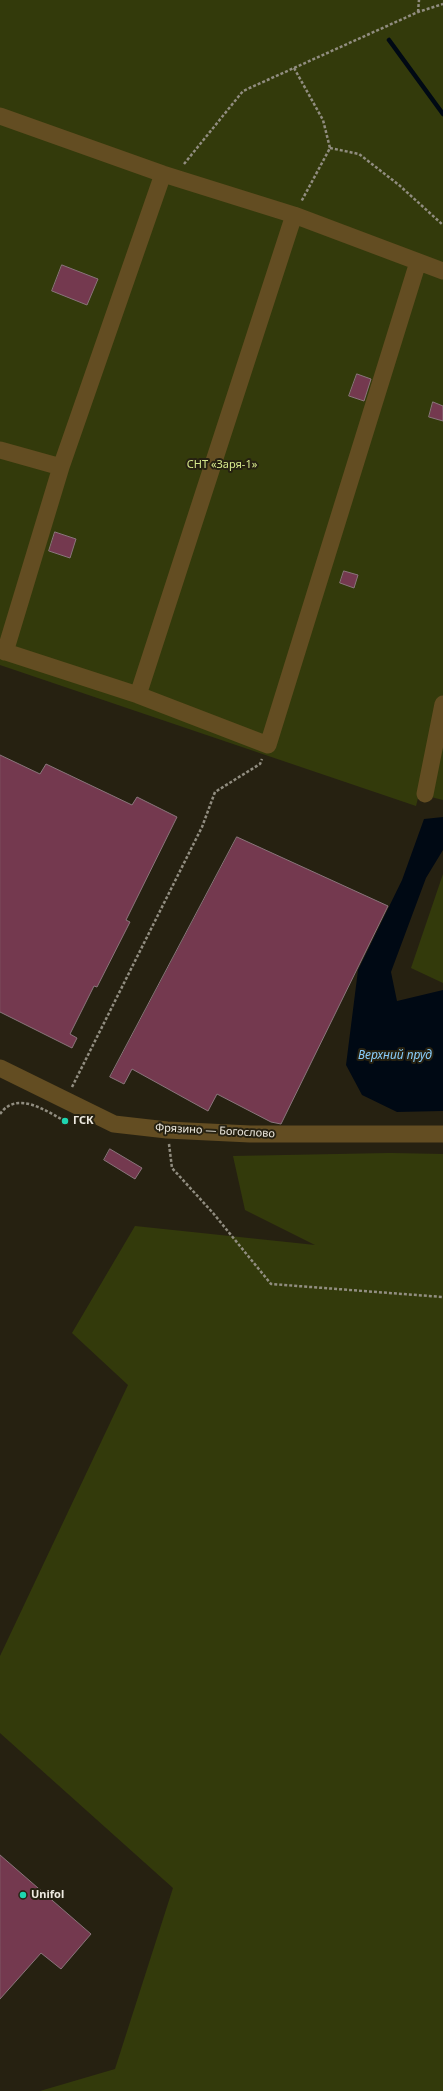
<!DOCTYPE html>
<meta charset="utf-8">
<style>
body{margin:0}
canvas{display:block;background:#262111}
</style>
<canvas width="443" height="2091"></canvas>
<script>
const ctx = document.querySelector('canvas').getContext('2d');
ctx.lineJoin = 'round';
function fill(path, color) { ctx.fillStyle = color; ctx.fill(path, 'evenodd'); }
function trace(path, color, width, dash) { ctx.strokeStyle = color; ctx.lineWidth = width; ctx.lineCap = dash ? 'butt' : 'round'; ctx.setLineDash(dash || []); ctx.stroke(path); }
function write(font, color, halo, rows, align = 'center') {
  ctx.font = font + ' "Noto Sans",sans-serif'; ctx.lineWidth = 4; ctx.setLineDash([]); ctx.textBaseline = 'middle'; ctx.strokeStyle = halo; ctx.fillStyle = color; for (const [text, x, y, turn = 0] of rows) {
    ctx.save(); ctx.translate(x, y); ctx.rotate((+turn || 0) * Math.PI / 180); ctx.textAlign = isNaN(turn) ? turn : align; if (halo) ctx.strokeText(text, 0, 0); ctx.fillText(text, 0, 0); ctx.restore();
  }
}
const green = new Path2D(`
 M0,0H443V800L419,794L416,806L0,665Z
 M443,874V983L411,968Z
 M390,1153L443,1154V2091H40L115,2069L173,1888L0,1733V1656L128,1385L72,1333L135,1226L315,1245L245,1210L233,1156Z`);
const water = new Path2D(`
 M443,817V850L426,878L391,972L397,1001L443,990V1111L397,1112L362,1095L346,1065L358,970L402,880L424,819Z`);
const stream = new Path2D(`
 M389,40L443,114`);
const building = new Path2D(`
 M62,265L98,279L87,305L52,291Z
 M357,374L371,379L364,401L349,396Z
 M433,402L443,406V421L429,417Z
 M55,532L76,539L70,558L49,551Z
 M344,571L358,575L354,588L340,583Z
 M0,755L40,774L46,764L132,805L137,797L177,817L126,920L130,922L97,987L94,986L70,1034L77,1038L72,1048L0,1012Z
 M237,837L388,906L281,1124L271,1122L217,1094L208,1111L132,1069L124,1084L110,1077Z
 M110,1149L142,1168L135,1179L104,1160Z
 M0,1855L91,1934L61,1969L41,1953L0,1999Z`);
const path = new Path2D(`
 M418,12L419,0
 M294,68L323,120L330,148L301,202
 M330,148L359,154L399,185L443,225
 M184,164L243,91L418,12L443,4
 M72,1087L202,827L215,792L260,764L262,759
 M0,1114C17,1090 46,1111 65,1121
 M169,1144L172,1168L213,1213L271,1284L443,1297`);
const minor = new Path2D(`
 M0,116L163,174L294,215L443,271
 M0,450L61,467
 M0,650L138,695L268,745L418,262
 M5,652L61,467L163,174
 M138,695L294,215
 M425,794L443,704
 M0,1068L114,1124L167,1130L250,1134H443`);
const markers = [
 [65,1121,4,"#1ed5b0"],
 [23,1895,4,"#1ed5b0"]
];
const parkNames = [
 ["СНТ «Заря-1»",222,465]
];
const poiNames = [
 ["ГСК",73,1121],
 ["Unifol",31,1895]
];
const streetNames = [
 ["Фрязино — Богослово",215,1131,3]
];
const waterNames = [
 ["Верхний пруд",395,1056]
];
fill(green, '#333a0b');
fill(water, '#000914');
trace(stream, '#000914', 4.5);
fill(building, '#74394f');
trace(building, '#8a757b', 1);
trace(path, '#918d80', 2.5, [3, 2]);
trace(minor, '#634d22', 17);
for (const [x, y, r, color] of markers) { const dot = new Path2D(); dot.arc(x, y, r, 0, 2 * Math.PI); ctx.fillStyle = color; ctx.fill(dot); trace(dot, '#262111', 1.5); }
write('11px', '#d6e88c', '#262111', parkNames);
write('bold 11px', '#eeeae0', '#262111', poiNames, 'left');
write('11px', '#eeeae0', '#262111', streetNames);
write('italic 12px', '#88ccf9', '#262111', waterNames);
</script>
